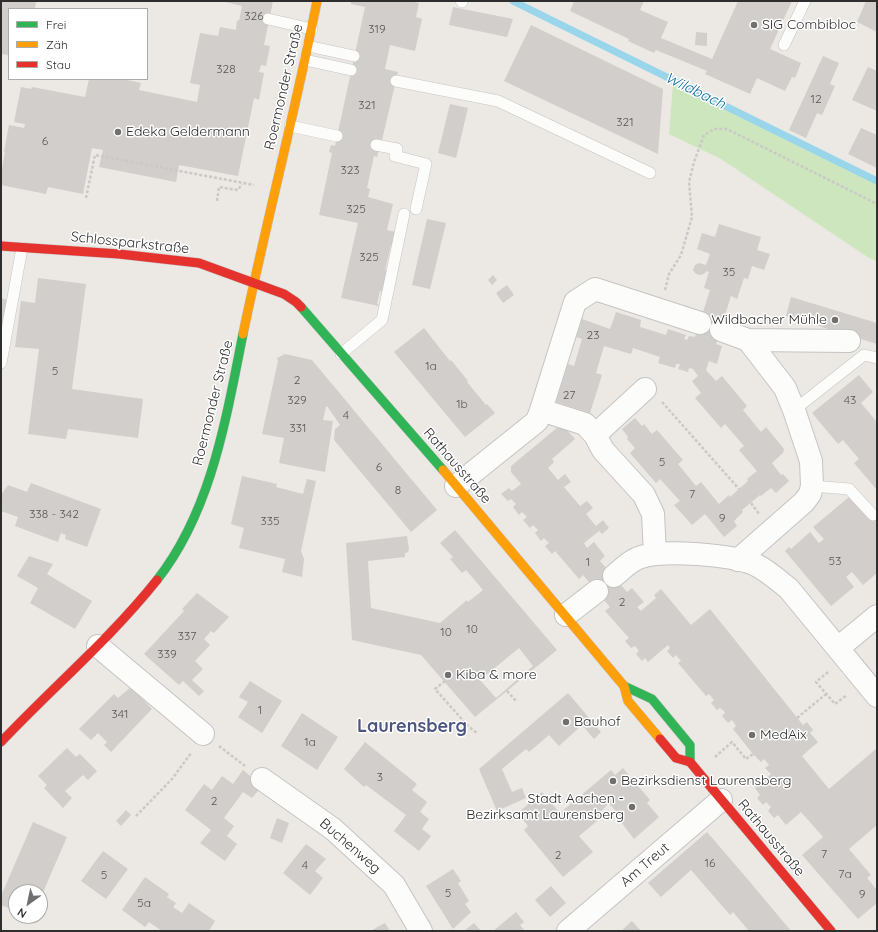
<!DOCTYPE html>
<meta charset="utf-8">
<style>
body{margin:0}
#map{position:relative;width:878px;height:932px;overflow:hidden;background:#ece8e4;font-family:Quicksand,sans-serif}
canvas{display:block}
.frame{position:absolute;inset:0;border:2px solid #2e2e2e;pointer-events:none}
.legend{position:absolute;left:8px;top:8px;width:140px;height:72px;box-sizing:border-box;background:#fff;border:1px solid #ababab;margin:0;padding:5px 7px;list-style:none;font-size:12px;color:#2e2e2e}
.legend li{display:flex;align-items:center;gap:8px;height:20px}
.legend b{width:20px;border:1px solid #ababab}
.north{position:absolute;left:8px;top:884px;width:40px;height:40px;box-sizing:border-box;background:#fff;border:1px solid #ababab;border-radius:50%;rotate:213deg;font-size:11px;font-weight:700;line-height:16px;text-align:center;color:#2e2e2e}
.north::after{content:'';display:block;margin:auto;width:14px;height:18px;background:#706f6e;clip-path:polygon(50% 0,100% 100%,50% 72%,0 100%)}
</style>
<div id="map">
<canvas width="878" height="932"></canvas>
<div class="frame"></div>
<ul class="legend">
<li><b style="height:5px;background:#30b455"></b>Frei</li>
<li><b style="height:5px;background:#ff9f0a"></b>Zäh</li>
<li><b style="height:5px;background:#e5322d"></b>Stau</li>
</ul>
<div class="north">N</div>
</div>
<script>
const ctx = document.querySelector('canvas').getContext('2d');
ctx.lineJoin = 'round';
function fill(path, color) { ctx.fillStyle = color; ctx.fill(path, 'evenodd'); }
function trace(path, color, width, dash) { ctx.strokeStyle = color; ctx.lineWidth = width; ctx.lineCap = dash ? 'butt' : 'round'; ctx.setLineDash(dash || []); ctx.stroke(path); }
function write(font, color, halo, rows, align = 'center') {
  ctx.font = font + ' Quicksand,sans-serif'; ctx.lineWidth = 3; ctx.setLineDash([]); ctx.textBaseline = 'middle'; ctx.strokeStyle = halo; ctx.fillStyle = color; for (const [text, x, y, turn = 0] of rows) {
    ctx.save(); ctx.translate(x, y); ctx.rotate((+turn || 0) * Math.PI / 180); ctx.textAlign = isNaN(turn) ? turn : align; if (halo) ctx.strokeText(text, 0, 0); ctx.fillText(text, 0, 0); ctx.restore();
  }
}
const green = new Path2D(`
 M673,83L877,184V261L869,258L721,159L669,134Z`);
const stream = new Path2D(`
 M513,1L877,181`);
const building = new Path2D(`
 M1,1H36L35,9H9V55L1,54Z
 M221,1H273L264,45L270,46L266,66L261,65L259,72L264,73L259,100L254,98L238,176L179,165L176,182L99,167L103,150L92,148L83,194L48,187L46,194L1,185V174L5,152H4L9,125L24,128L25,124L14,122L21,87L31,89L32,87L85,97L89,79H122L141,83L139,90L197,102L200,85L190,83L200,33L218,36L220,27L236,30L237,20L239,21L242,6Z
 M351,1H409L419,3L416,17L422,19L415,51L390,45L385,69L398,72L382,140L377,139L375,149L379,150L377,157L374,156L367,188L370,189L368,197L393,204L387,230L396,232L393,245H391L385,270H388L382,292L380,291L377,304L380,305L379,306L341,298L358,223L319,215L332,153L329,152L331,145L335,146L365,7L351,4Z
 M574,1H644L640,10L668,22L661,38L712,59L738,1H792L770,49L801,63L795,78L792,77L785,91L757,78L750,94L705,74L707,71L656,50L654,53L628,41L629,39L570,11Z
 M866,1H877V32L857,22Z
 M453,7L513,19L507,37L449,25Z
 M531,25L663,89L658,154L504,81Z
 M696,32L707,33V46L695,45Z
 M823,56L839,63L830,84L835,86L822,115L817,113L806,138L789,130Z
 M868,67L877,71V111L852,100Z
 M450,104L468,108L456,158L438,153Z
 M861,128L877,135V168L848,154Z
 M427,219L446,223L430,289L412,285Z
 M719,224L761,237L757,250L770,254L764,270L752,266L748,279L744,278L737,299L731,296L716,344L722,346L717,364L709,361L706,370L716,381L722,376L747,406L743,410L761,432L766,427L784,449L783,453L772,463L781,475L783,474L789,481L776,493L771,488L761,496L760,495L742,510L743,512L734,521L737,526L724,537L705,514L692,525L674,505L680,501L660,479L656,483L630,453L635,448L627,439L628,437L622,429L635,418L642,426L644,424L652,434L657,430L683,460L678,464L696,486L701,482L719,504L729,495L730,497L748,481L747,479L757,471L739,450L744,446L725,424L721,428L695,398L701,393L692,381L698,376L693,369L689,368L688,372L678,369L680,364H676L675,368L658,363L660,357L633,348L631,354L604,346L596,373L602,375L590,413L556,402L568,364L574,366L582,339L576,337L582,319L610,329L616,312L641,320L640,327L666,335L668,329L686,335L684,339L687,340L689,336L695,337L710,290L704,288L709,272L706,271L705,273L701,275L696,274L693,270L695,265L699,263L706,265L710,254L697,249L702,233L715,237Z
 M493,275L497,280L492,285L488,280Z
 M38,278L86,284L72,389L143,399L138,438L68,429L66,439L28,434L39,349L15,347L21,301L35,303Z
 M507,285L514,295L503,303L496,293Z
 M791,297L877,323V344L786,316Z
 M1,298L7,300L2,325L1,324Z
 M424,328L450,361L451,360L468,381L467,382L486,405L487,404L495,413L465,437L394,352Z
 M285,354L312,360L437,510L411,532L334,440L335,429L340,425L327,406L326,407L323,420L333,421L325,472L279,463L284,438L262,434L278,361L277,358Z
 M859,375L873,392L861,403L877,422V490L854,463L859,459L843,440L838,444L812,413Z
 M558,427H564L575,439L552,459L554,462L548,468L558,480L565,474L571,482L564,487L580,506L587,501L593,508L586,514L596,526L603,520L609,528L602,534L599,531L584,543L587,548L594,542L605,556L600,561L627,592L632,588L644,602L637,607L641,611L656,598L654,595L661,589L691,625L710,609L803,725L807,722L813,730L810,733L818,742L802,756L829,789L877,748V825L849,849L871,875L867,878L876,889L877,888V903L858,919L802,855L823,837L801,812L786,825L778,815L774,818L768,811L771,807L766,802L763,805L757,798L760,795L755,788L771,774L765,768L769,765L764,759L761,762L753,754L733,729L736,726L732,720L728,723L722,716L725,713L723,710L720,708L717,710L711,703L714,700L709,694L706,696L678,663L681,661L676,655L673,658L667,651L670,648L668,645L648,662L645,658L642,661L636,654L639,651L635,646L631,648L625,641L629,638L605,611L610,607L583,575L579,579L555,551L552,554L545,546L549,543L544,538L541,541L535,533L538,530L533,525L530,528L523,520L527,517L522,512L519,515L513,507L516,504L511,499L508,501L501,494L509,488L512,491L521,484L511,472V466Z
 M242,476L277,484L276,487L303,494L307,479L316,481L301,551L304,559L302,577L282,572L285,559L239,548L244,528L231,524Z
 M31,483L101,509L87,547L65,539L66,535L61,533L58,542L15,526L18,517L1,511V495L8,485L27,492Z
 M849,497L866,516L877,512V573L863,585L852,572L846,577L854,587L831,606L785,551L789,547L791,549L810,532L819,543L824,539L813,527Z
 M455,530L557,650L475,717L421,655L352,640L346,543L407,536L409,549L408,552L405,553V557L368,561L371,608L440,623L467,600L468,602L483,590L466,570L462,573L450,559L453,557L440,543ZM519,648L533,666L496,698L480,680Z
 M29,556L53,564L47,574L92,601L75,629L30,603L38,588L17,576Z
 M197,593L229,617L214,633L211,631L204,639L210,645L195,661L203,669L192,680L204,691L199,696L183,681L179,685L144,654L184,611L182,609Z
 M250,681L282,701L262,733L238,717L248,702L239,697Z
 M131,687L152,709L111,752L104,745L107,742L98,733L91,740L79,729L114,694L118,698Z
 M568,693L601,732L594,739L582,725L559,746L549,735L529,752L526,749L502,769L512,792L522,788L526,798L497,811L479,769Z
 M302,713L338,737L317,770L281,746Z
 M365,742L417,784L412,790L427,802L420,812L429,819L422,829L431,836L419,851L394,831L406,815L366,785L364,787L344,769Z
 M67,748L76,757L80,754L97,771L88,780L83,775L65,791L72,798L63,808L44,788L47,785L38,776Z
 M623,768L650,800L647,803L659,817L634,839L621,822L623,820L609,803L600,812L603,816L579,836L593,852L563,877L524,830L528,826L518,813L542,792L560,813L611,770L615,775Z
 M243,770L262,786L252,798L243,792L224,818L234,826L227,836L237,844L225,861L200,843L211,830L185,810L204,784L212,790L222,776L233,784Z
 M126,810L131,815L121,826L116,821Z
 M277,818L289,823L282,843L270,838Z
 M33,822L67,837L40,899V892H16V911L1,905V896Z
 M707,832L750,882L791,931H749L733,912L730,915L691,870L661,897L648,883Z
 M306,844L326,859L315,871L323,878L310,895L283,873Z
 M103,851L128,869L106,899L81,881Z
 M453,869L461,881L458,883L469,901L465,904L471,912L453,929L426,886Z
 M145,877L169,894L167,897L176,903L173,907L182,913L189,903L215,921L209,931H162L149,922L145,927L122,910Z
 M551,886L566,903L550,917L535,900Z
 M516,912L524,922L520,925L525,931H493Z
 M632,921L641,931H621Z
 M385,923L390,931H370Z
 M474,923L481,931H464Z`);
const path = new Path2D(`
 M86,198L95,155L254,185
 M217,201L219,187L238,190L242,184
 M665,290L669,274L681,255L692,217L689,182L694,162L704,135L714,129H727L877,204
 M662,402L739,489
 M751,503L759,514
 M828,672L816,682L835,704L847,695
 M445,681L435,689L468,726L477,733
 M507,691L516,701
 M797,718L826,694
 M219,746L245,766
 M715,757L732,742L746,759L753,754
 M136,816L172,779L192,752`);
const lane = new Path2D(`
 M461,1L462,2
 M268,19L312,29
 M784,45L805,1
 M308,46L354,56
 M305,60L351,70
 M396,81L498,101L650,173
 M290,126L337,136
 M376,145L397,149L395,156L426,164L416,209
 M341,354L382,320L404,214
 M1,363L22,248
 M794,410L864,355L877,358
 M812,486L849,489L873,515`);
const street = new Path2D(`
 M721,330L748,340L849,341
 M541,410L585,424L595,435L603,450L644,495L653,514L655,554
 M595,435L645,389
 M456,486L537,421L541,410L575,302L595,289L700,323
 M738,560L804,502L810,494L812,486L811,461L794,410L785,388L748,340
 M614,576C622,569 631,560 641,557C665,549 730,555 754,564C767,570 778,580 789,589L877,696
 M566,615L597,591
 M98,646L203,734
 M838,648L877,616
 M262,779L333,829L394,885L421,931
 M568,931L721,800`);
const fast = new Path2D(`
 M301,307L443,470
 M157,580C212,510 226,418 243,334
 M624,686L652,699L690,745V762`);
const slow = new Path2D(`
 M243,334C266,223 295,113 317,1
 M443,470L624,686L628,701L660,739`);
const jam = new Path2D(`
 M1,246L119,254L199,263L284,294L296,302L301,307
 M660,739L676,758L690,762L831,931
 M1,742C53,687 110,639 157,580`);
const markers = [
 [754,25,4,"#706f6e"],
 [118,132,4,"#706f6e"],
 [835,320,4,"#706f6e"],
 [448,675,4,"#706f6e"],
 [566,722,4,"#706f6e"],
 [752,735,4,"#706f6e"],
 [613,781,4,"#706f6e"],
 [632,807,4,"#706f6e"]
];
const numberNames = [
 ["326",254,16],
 ["319",377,29],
 ["328",226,69],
 ["12",816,99],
 ["321",367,105],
 ["321",625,122],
 ["6",45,141],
 ["323",350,170],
 ["325",356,209],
 ["325",369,257],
 ["35",729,272],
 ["23",593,335],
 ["1a",431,366],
 ["5",55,371],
 ["2",297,380],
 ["27",569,395],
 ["329",297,400],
 ["43",850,400],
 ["1b",462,404],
 ["4",346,415],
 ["331",298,428],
 ["5",662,462],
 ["6",379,467],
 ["8",398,490],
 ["7",692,494],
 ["338 - 342",54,514],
 ["9",722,518],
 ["335",270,521],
 ["53",835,561],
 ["1",588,562],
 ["2",622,602],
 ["10",472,629],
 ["10",446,632],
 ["337",187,636],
 ["339",167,654],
 ["1",260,710],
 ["341",120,714],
 ["1a",310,742],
 ["3",380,777],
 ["2",214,801],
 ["7",824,854],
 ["2",558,855],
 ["16",710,863],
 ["4",305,865],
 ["7a",845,874],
 ["5",104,875],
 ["5",448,893],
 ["9",862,894],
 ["5a",144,903]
];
const poiNames = [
 ["SIG Combibloc",762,25],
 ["Edeka Geldermann",126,132],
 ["Wildbacher Mühle",827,320,"right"],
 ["Kiba & more",456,675],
 ["Bauhof",574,722],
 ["MedAix",760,735],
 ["Bezirksdienst Laurensberg",621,781],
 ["Stadt Aachen -",624,799,"right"],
 ["Bezirksamt Laurensberg",624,815,"right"]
];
const streetNames = [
 ["Roermonder Straße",284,87,-77],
 ["Schlossparkstraße",130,243,6],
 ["Roermonder Straße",213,403,-76],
 ["Rathausstraße",457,466,49],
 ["Rathausstraße",771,838,50],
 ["Buchenweg",350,846,41],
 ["Am Treut",645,865,-41]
];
const waterNames = [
 ["Wildbach",695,91,26]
];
const districtNames = [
 ["Laurensberg",412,727]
];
fill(green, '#cee6be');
trace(stream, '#99d6ec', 7);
fill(building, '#d1cecb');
trace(lane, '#c5c4c5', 12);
trace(street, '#c5c4c5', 24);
trace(fast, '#c5c4c5', 10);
trace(slow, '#c5c4c5', 10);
trace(jam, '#c5c4c5', 10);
trace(path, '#c9c9c8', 2.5, [3, 2]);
trace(lane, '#fcfcfb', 11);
trace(street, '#fcfcfb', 22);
trace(fast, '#30b455', 9);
trace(slow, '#ff9f0a', 9);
trace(jam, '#e5322d', 9);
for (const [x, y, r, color] of markers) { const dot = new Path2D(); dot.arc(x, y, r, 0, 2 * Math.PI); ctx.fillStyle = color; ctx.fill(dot); trace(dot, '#fff', 1.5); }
write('12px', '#585857', null, numberNames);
write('14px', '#2e2e2e', '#fff', poiNames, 'left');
write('14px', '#2e2e2e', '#fff', streetNames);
write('italic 15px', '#0d6fa3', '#fff', waterNames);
write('bold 18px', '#4d5680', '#fff', districtNames);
</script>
